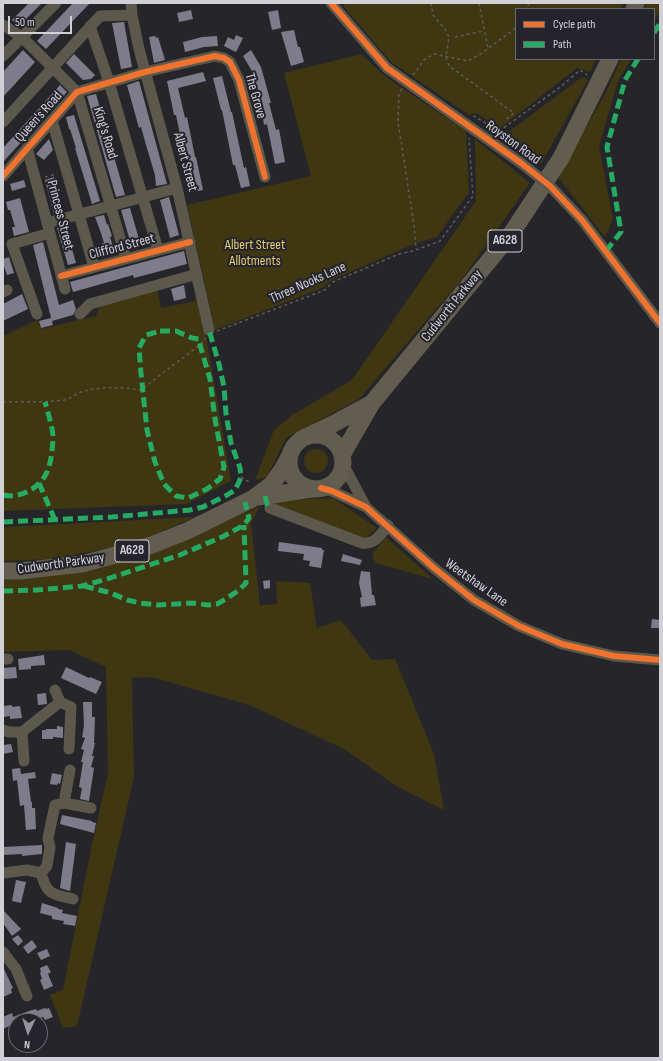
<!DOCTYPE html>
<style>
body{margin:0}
#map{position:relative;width:663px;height:1061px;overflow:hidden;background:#26262a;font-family:"Sofia Sans Condensed",sans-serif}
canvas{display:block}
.frame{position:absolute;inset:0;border:4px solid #d1d0d6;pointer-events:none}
.legend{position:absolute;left:515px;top:8px;width:140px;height:52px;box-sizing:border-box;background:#25242c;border:1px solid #6a6970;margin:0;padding:5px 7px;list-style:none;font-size:12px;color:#d1d0d6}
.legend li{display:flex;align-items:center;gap:8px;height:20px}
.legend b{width:20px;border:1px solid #6a6970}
.north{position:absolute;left:8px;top:1013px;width:40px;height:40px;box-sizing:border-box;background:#25242c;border:1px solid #6a6970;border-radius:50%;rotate:184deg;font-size:11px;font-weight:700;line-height:16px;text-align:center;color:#d1d0d6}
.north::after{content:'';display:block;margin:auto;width:14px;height:18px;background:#95949a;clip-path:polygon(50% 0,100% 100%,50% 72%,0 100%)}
.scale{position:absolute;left:8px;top:16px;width:64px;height:18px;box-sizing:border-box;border:2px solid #d1d0d6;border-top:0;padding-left:5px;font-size:12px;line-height:14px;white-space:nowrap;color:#d1d0d6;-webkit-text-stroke:3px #25242c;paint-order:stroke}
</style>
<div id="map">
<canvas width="663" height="1061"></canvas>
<div class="frame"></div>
<ul class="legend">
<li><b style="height:5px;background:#ef722f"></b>Cycle path</li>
<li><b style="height:5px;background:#26ab63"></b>Path</li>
</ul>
<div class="north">N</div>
<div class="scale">50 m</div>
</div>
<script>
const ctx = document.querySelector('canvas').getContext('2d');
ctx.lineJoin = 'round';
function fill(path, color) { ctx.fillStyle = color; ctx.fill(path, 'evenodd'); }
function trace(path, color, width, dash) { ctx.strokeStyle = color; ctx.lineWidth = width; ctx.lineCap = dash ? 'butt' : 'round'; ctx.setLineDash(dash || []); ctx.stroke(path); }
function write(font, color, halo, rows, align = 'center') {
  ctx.font = font + ' "Sofia Sans Condensed",sans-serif'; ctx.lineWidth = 4; ctx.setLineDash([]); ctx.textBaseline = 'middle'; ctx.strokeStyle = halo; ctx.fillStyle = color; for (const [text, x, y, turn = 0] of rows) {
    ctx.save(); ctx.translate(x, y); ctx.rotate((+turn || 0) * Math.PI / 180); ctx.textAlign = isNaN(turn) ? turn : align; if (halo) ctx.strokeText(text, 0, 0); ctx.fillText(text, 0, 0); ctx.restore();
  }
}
const green = new Path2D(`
 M347,3H623L620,9H516V59H596L590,72L577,68L500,128L476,113L469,115L391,62L343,6Z
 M646,3H660V11L654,21V9H644Z
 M361,54L386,77L466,131L469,192L437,237L414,244L332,280L322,288L215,330L187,205L311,176L284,73Z
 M621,59H631L618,81L599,146L613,219L605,237L558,177L606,92Z
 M582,77L588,80L541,164L503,136Z
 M475,139L530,183L462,279L359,399L286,438L267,477L255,480L274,430L292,415L352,380L476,201Z
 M157,288L161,308L200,300L231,481L187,504L3,511V336L37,320L41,329L96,316L101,303Z
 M304 461a12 12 0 1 1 24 0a12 12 0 1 1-24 0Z
 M333,498L377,528L365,539L270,503L285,500Z
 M260,506L251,523L260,605L277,604L276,581L310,583L317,628L341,620L372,660L395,659L434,754L444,810L398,787L344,749L249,705L152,677L132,678L134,777L77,1026L63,1028L50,995L63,990L91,849L108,773L106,667L69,650L3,652V580L88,569L179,543Z
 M195,517L137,542L56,559L3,561V527Z
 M386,537L433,579L375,563L372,554Z`);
const building = new Path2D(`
 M29,3H42L19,26L12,20Z
 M73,3H90L46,49L37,41Z
 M191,10L193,19L179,22L177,13Z
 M278,10L281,28L272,30L268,12Z
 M124,22L132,67L121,69L112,23Z
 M294,30L298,47H300L304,62L291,66L281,32Z
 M236,35L243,38L236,52L224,46L228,37L234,40Z
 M155,36L156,38L158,37L165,60L154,63L149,37Z
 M217,36L218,46L204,47L185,52L183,42L202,37Z
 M23,50L35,62L3,97V72Z
 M251,50L261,67L271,103H269L276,130L279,129L285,162L275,164L267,124L264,125L263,118L261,112L263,111L257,86H256L252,71L243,56Z
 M74,54L95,75L91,79L83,80L66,63Z
 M203,72L206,81L178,88L185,118L187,117L195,157H196L203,190L193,192L190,179H191L185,153L184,154L176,115H174L167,81Z
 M222,76L231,112H232L244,168L246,167L250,186L241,188L235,165H233L222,110H221L213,78Z
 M139,81L167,184L156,186L155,175L146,145L141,127L139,128L127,85Z
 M60,85L67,92L3,162V148Z
 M96,94L125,195L116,197L87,96Z
 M74,115L100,201L92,204L75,148H76L70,129H69L66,117Z
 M49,139L53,150L44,160L36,154Z
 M54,177L63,211L54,214L45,180Z
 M24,180L26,187L12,191L10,184Z
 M169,197L179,235L170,238L160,200Z
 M20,198L29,232L14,236L12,227H15L10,210H8L6,202Z
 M130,208L141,246L132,248L121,210Z
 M104,215L107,225L108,224L112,236L110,237L115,253L106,255L102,243H104L101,233L95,217Z
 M65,225L76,263L68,265L57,228Z
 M43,242L59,305L73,300L76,309L73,315L52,321L53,325L41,328L39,321L51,318L33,245Z
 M184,251L187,264L134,278L133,275L73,292L70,282Z
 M9,257L14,273L7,275L4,266H3V259Z
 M184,285L186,298L174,301L171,289Z
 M22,294L28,309L3,321V304Z
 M279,542L322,548V550H324L321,568L309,566L310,561L303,560L304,554L278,551Z
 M343,554L362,560L360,565L341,561Z
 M361,571L370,572L372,595H374L376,605L361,607L360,598L362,597L359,583Z
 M270,580V588L264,589L263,581Z
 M652,619L660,620V628H651Z
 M44,655L45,665L31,666V669L19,670L18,659Z
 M16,667L17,678L3,679V668Z
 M66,667L89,678L90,677L102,682L96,694L61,678Z
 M46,693L47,704L38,705L37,694Z
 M83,702H92V717H95L94,743H95L92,756H94L91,767L94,768L89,801L80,799L82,788L79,787L83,762H81L84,750L81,749L85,738L82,737L84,726Z
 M12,705V707L20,706L22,718L10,719V716L3,717V706Z
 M57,726L63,727V738L53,737V739H42V730H46V729H57Z
 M11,744L13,752L3,754V745Z
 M20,768L21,774L35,772L36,778L28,779L31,802H32V808H35L36,829L26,830L24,805L20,806L17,780L13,781L12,769Z
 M52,773L62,775L60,784L58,783L57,785L50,784Z
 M62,815L92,821V822L96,823L94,833L60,824Z
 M66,842L76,844L70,891L60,888Z
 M42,845V854L22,856V854L3,855V847Z
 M16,880L26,882L21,903L12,901Z
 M42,903L58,908V909L63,910L62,913L77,916L75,926L63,924L64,921L52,919V916L40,913Z
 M3,910L21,929L12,936L3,923Z
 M18,935L23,941L18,946L12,939Z
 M32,940L37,947L28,954L23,947Z
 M47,949L50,956L41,960L37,953Z
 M47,965L51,972L48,974L53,986L44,990L40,980L42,979L40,973L41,972L40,968Z
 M3,967L13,988L11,989L12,993L3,997Z
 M45,1008L46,1009L49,1008L53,1017L45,1020L43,1017L33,1021H16V1023L3,1029V1017L12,1013L13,1017L29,1011L36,1009L37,1011Z`);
const path = new Path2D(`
 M431,3L433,15L445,29L449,37L446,57L449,66L514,113L504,121
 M479,3L488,48
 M528,3L529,9
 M455,37L484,31
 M413,75L424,60L434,54L468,61L482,53L516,28
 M402,89L399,93L398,122L414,225L416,249
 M474,117V116L499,131L559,88L580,70L587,75
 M45,177L57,174
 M217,331L325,290L333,282L399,254L413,251L440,241L473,196L469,138
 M3,402C23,401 44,403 64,400C70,399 75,394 81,392C101,386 121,387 141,390L164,372L200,345L206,338
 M241,477L251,483`);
const minor = new Path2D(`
 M131,3L132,15L139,49L177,188L209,330
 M331,3L387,68L521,163
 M3,25L22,37L77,92L126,258
 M90,26L109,82L158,250
 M3,56L56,3
 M52,120L94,267
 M3,122L100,16L132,15
 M27,148L65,289
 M3,176L77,92L145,72L215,56L224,58L230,62L239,80L265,177
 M582,220L660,323
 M47,223L177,188
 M61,276L190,242
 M3,292L7,290
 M37,314L12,244L50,233
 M80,314L90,304L197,274
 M343,464L366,507
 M321,488L332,491L366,507L434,568L474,600L519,626L562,644L614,656L660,660
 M270,508L362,543C375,545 381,534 388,525
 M3,659H8
 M55,690L60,702L71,707L69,749
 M3,730L9,732H22L60,702
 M22,732L24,761
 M64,803L70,770
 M3,873L27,870L41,873L47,866L50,847L48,838L55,805L64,803L91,808
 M41,873C47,895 52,894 73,899
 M3,952L16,969L27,996`);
const highway = new Path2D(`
 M634,9L636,3
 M289 462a27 27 0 1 1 54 0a27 27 0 1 1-54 0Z
 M310,435L333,424L372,403
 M342,455L372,403L511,234L561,158L610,59
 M258,497L312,489
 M3,571H20L82,564L149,546L187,531L252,499L272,484L282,470L289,457`);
const minorBridge = new Path2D(`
 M521,163L550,186L582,220`);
const quiet = new Path2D(`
 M654,33L660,23
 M606,251L621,232L607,147L625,80L638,59
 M160,331H176L192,338L199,339L200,345L210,379L215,419L224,467L220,479L207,489L188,498L176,496L164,484L155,462L147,430L141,373L139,348L146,335Z
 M39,483L55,520
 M3,495C20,499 40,488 47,472C51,464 53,445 53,436C52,425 48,413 45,402
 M265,496L267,504L270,508
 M3,522L112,517L190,510L203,507L227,495L235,490L239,482L241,477L240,468L231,443L226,414L224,387L219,364L209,330
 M84,586L111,593L127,600L140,603L158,605L192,603L208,605L217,604L226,599L239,590L246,583L244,525
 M3,591L37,590L82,586L107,579L180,555L224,536L244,525L249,518L245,502`);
const cycleway = new Path2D(`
 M331,3L387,68L521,163L550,186L582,220L660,323
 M3,176L77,92L145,72L215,56L224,58L230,62L239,80L265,177
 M61,276L190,242
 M321,488L332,491L366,507L434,568L474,600L519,626L562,644L614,656L660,660`);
const shields = [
 [505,241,34],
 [132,551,34]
];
const shieldNames = [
 ["A628",505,241],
 ["A628",132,551]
];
const streetNames = [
 ["The Grove",255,96,74],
 ["Queen's Road",39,117,-48],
 ["King's Road",105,133,73],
 ["Royston Road",513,143,36],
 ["Albert Street",185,162,75],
 ["Princess Street",60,215,75],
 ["Clifford Street",122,247,-15],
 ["Three Nooks Lane",308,283,-24],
 ["Cudworth Parkway",452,306,-51],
 ["Cudworth Parkway",61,564,-8],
 ["Weetshaw Lane",476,583,35]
];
const parkNames = [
 ["Albert Street",255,245],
 ["Allotments",255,261]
];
fill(green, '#3f3612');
fill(building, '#7e7c8a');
trace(path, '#5f5c56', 1.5, [3, 3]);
trace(minor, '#5c594c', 11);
trace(highway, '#625d4f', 17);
trace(minorBridge, '#5c594c', 11);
trace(quiet, '#26ab63', 5, [10, 5]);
trace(cycleway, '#ef722f', 6);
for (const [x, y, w] of shields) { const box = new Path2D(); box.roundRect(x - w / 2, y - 11, w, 22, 3); ctx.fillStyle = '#25242c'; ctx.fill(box); trace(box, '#d1d0d6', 1); }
write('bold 13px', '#d1d0d6', null, shieldNames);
write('14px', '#d1d0d6', '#25242c', streetNames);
write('14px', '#e3cb72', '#25242c', parkNames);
</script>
